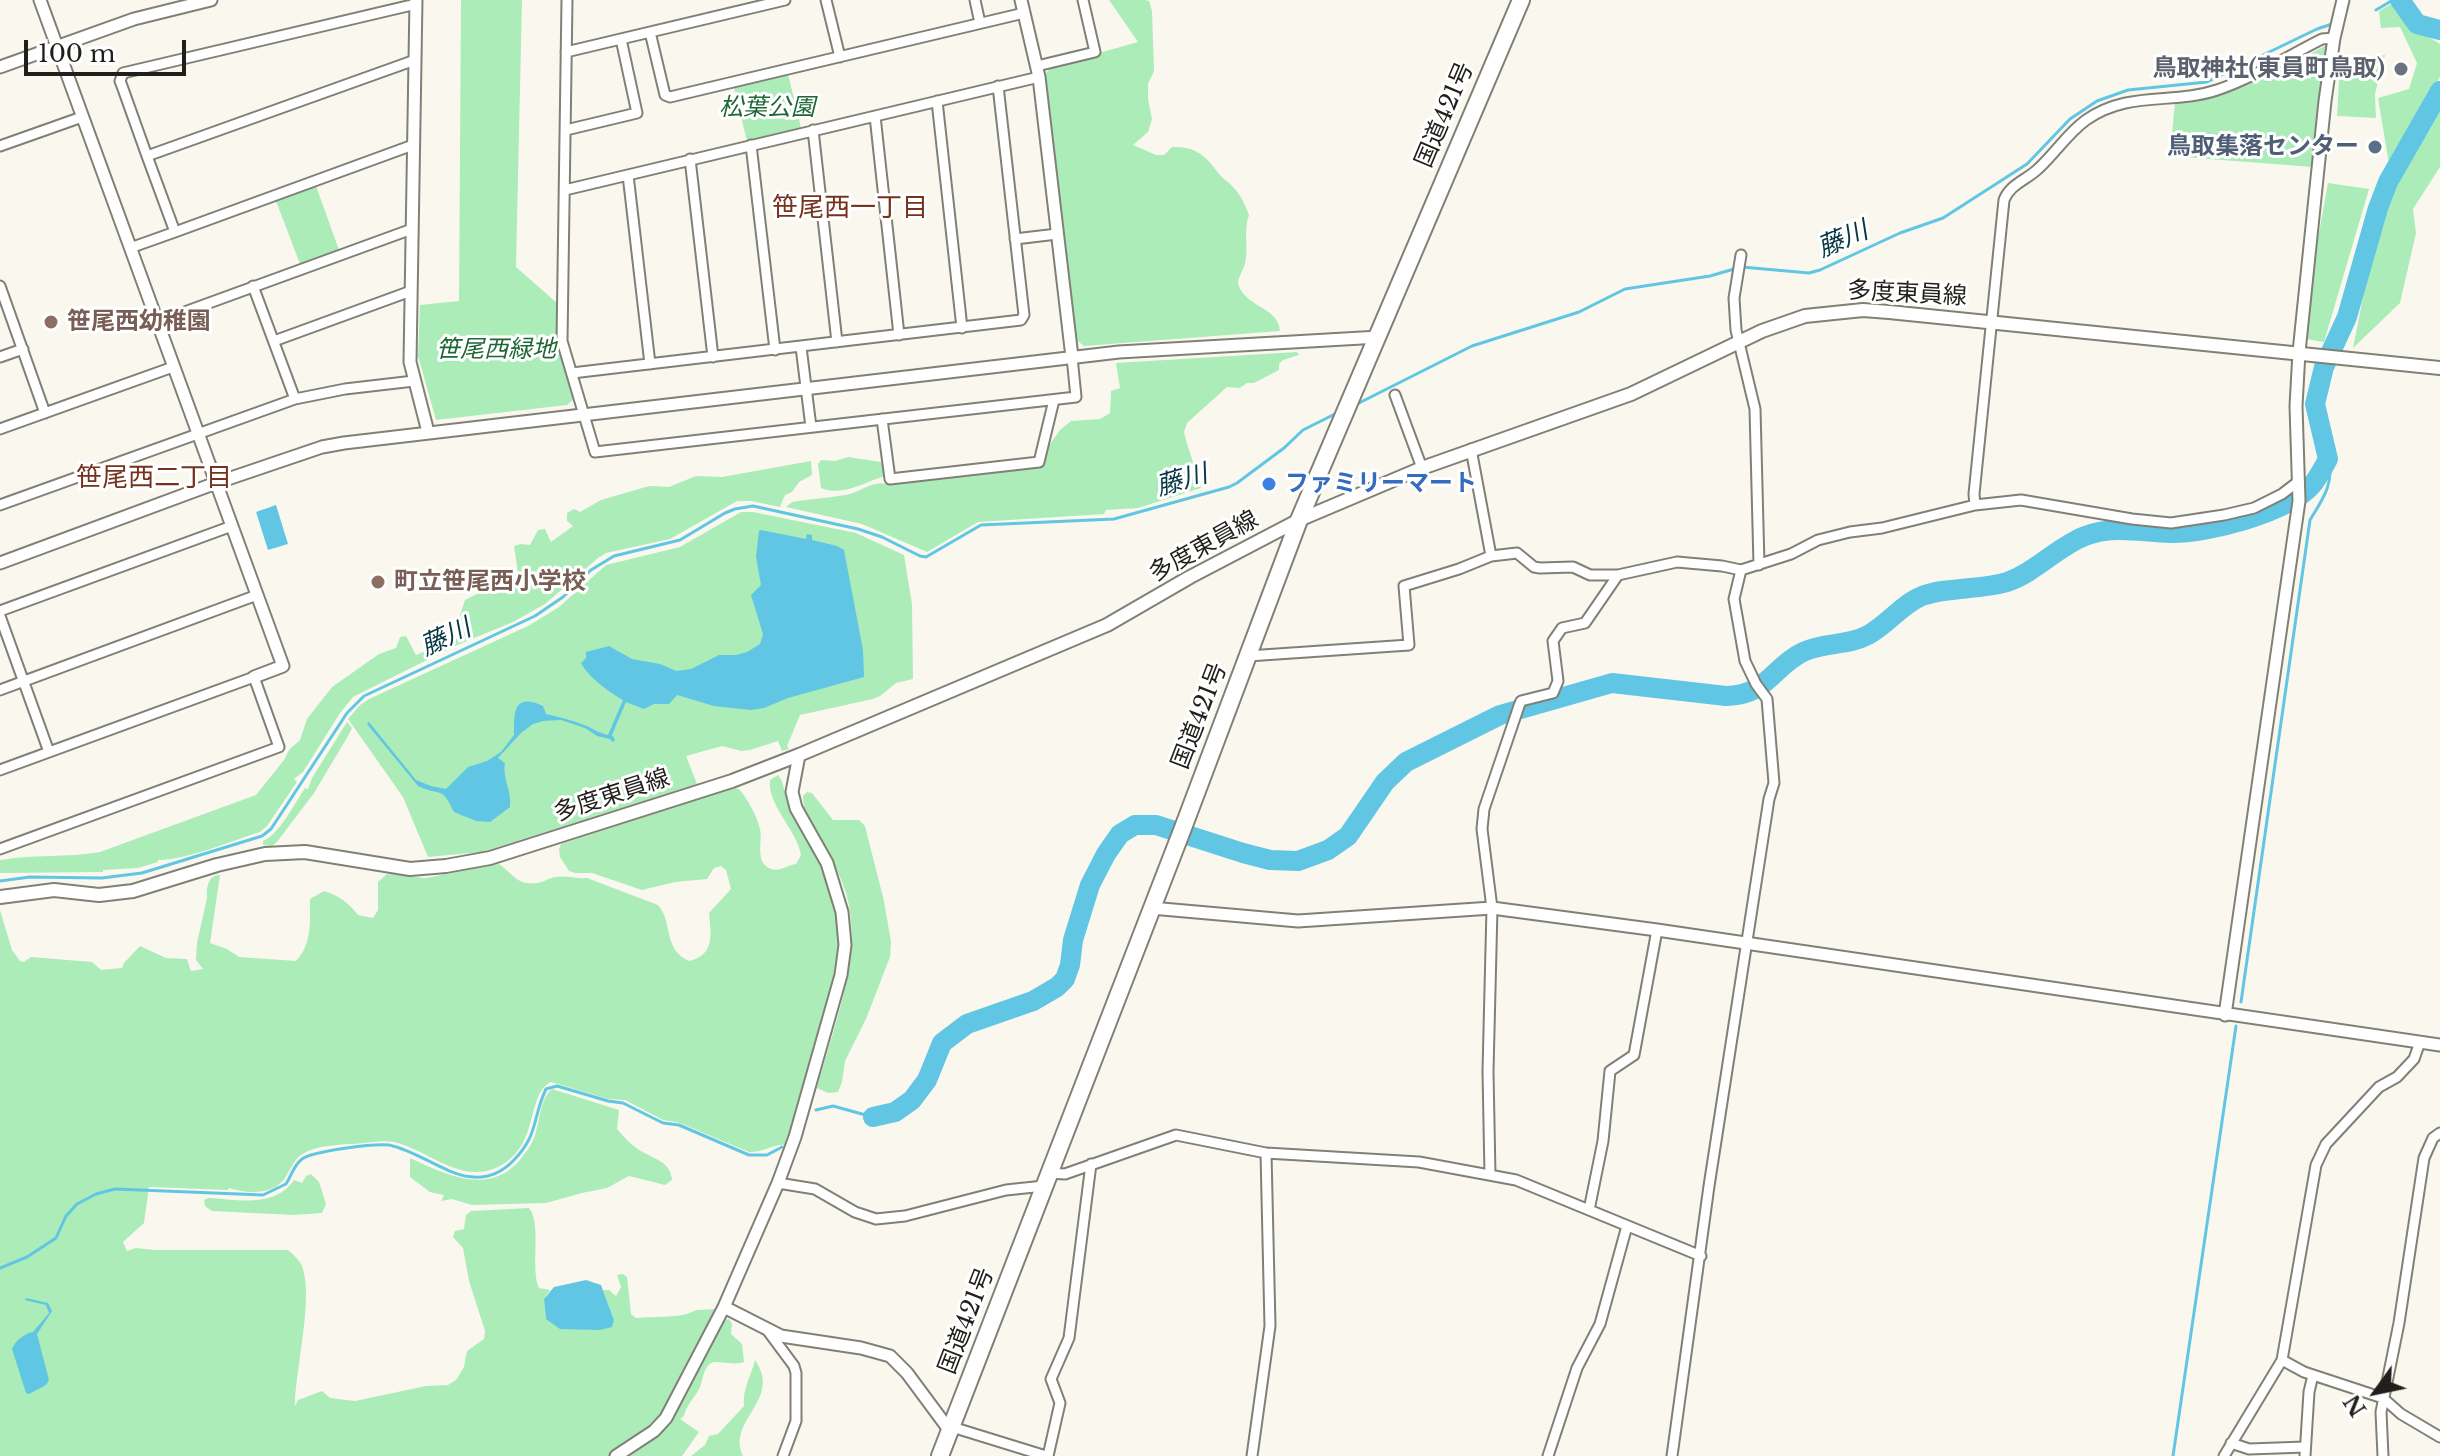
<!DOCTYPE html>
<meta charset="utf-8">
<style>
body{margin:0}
#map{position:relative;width:2440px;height:1456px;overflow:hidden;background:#faf8ee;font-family:"Libre Baskerville",serif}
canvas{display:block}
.north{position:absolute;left:2336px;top:1352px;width:80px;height:80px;-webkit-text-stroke:6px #fff;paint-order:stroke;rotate:237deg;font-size:22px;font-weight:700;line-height:32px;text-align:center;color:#201f1b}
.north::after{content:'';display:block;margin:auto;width:28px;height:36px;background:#201f1b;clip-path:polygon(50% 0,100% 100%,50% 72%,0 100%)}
.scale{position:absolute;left:24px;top:40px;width:162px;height:36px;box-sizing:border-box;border:4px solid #201f1b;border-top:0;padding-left:10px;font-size:24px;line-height:28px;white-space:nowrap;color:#201f1b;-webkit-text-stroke:6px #fff;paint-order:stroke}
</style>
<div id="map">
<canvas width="2440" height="1456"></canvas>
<div class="north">N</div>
<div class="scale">100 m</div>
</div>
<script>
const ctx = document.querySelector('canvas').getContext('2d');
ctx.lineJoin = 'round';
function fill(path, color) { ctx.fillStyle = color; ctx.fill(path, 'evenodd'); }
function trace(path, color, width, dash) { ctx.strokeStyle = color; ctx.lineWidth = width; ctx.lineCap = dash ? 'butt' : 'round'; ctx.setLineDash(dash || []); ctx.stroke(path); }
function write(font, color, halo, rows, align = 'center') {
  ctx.font = font + ' "Libre Baskerville","Noto Sans JP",serif'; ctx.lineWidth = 6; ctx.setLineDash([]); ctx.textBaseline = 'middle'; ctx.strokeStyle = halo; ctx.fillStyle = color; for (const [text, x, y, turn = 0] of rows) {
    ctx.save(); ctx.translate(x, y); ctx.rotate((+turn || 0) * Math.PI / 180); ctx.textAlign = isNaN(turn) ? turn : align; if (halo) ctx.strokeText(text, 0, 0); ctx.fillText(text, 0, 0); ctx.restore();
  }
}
const green = new Path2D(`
 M461,0H522L516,267L557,303V341L573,400L567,405L436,420L418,356L420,305L459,301Z
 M1109,0H1145L1149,1L1152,11L1154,71L1148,84V99L1152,119L1148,132L1133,145L1156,155H1164L1172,147C1196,146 1206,156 1219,174C1223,179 1229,182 1233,187C1241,195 1245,205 1249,215C1243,232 1249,248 1245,264C1243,270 1239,276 1238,282C1238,285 1241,291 1243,293C1255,309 1278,309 1280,331L1084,346L1074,338L1045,74L1053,66L1138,42Z
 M2396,1L2418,30L2440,44V77L2389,164L2378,98L2409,89L2417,63L2400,27L2381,28L2379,11Z
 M2327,45L2318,101L2313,167L2170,156L2175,102C2229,102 2280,69 2327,45Z
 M2385,55L2375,94L2376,118L2337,116L2340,63Z
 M788,74L801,128L747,141L734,88Z
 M2440,91V167L2413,209L2416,233L2400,303L2353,348L2384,191Z
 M2328,183L2369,189L2324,342L2300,338Z
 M316,186L339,250L300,264L276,201Z
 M1297,352L1299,355L1283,360L1279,364V370L1254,383H1247L1240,388L1227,387L1187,423L1184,432L1186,440L1201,488L1138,508L1106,510L1104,514L978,522L927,552L862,524L786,507L792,502C810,499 827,498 845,495C860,493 871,480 888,484L1042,466L1048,447L1060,430L1071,421L1100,419L1110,413L1111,391L1120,388L1116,363Z
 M848,457L881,462L885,476C864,482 843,497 821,488L818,464L821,460L835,461Z
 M811,461L812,475L799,482L792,492L785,495L780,507L751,501H737L670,539L606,553L598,558L545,604L513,622L455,646L353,697L340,713L303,772L294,779L297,782L267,826L260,832C231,841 187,860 158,860V862L138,868L103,870V872L0,873V860C33,854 67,858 100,852L256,795L284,760L289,750L300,740L307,719L332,687L379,654L396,648L400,637L406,636L416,655L460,637L464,631L460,615L465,600L518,573L514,546L521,544L530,545L538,530L545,529L551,542L573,526L567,521V513L574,509L580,512L601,500L649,486L669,487L696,476L722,477Z
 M741,512H753L856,533L904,555L912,604L913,679L896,683L880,696L873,699L800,715L787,746L789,749L782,751L778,741L750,750L741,751L722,746L686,756L697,784L482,852L428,857L403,797L348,719L360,705L369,699L528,626L559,607L606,565L680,547Z
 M347,722L352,728L348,736L314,793L277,842L272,846L263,845V841C279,835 295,803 305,788L308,789L312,778Z
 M778,775L782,781L788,805L826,875L833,895L839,938L832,987L787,1145C774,1143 763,1153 749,1152L680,1123L663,1120L625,1100L608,1099L551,1082C525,1095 541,1146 498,1167C460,1185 429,1150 394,1142C385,1140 373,1142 363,1143C346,1145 324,1144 308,1151C295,1156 292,1167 285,1178C274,1195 246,1194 229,1188L228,1190L149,1187L144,1223L123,1242L127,1251L136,1248L155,1250H288C293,1254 298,1259 301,1264C315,1293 295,1371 295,1406L298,1400L322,1391L330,1398L355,1401L426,1386L448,1385L456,1380L464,1367L467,1351L484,1339L485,1331L469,1281L463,1248L453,1237L455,1231L464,1229L466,1215L471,1211L529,1208C542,1222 530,1269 539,1288L550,1290L544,1299L546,1319L614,1320L603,1290H609L616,1296L621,1287L617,1275L623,1274L627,1277L631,1314L636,1318C653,1316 682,1319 696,1310L717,1309L668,1407L674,1416L725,1320L729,1319L732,1324L731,1334L742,1344L744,1362C732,1366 717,1360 711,1363C703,1368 703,1380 700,1387C695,1398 686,1405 684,1416L680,1419L699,1432L682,1456H0V910L12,950L20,961L24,962L31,957L92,962L101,970L122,968L124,963L140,946L166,958L187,959L191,971L203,969L196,960L197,943L207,898C206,888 208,875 220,875L210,943L227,949L239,957L296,961C312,944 310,922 310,899L324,891C338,895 349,903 358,915L373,918L378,910V882L387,874L426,878L499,864C513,874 518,886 537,883C544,882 549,878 555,877C565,875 577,879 587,878L658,905C674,924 662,948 689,961C715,955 711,934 709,913L731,889L726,870L721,866L714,868L707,879L675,882L642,890L592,873H575L569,871L560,857L559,849L561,844L733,788L739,789C747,798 757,816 760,829C763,842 754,862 771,869C780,872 787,865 796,864L801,855C797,830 767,805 770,780Z
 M807,792L812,793L833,820H859L865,826L884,901L891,942L890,957L866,1019L845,1061L842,1082L838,1092L828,1093L817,1088C833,1028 864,954 846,893C837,864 819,836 804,810L803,796Z
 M552,1089L619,1110L617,1129C624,1137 632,1146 641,1151C654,1159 671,1162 672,1180L665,1185L629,1176L607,1188L582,1193L546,1203L472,1205L452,1199L441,1201L444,1195L430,1192L410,1177V1158C445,1174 488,1196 519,1161C526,1152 532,1145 535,1135C540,1120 540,1099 552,1089Z
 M311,1174L319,1182L326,1204L322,1213L293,1215L212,1211L205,1206L204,1200L208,1198C236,1199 274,1209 294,1180L302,1183L306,1176Z
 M755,1360C783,1400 726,1420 743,1456H691L705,1445L709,1436L718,1434L744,1406C742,1390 751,1376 755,1360Z`);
const water = new Path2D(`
 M276,505L288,544L268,550L256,512Z
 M761,530L806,539L807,534L812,535V540L837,546L844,550L863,650L864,677L788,698L764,708L751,710L714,706L677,695L669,704H654L644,709L626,702L612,735L615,740L613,742L610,739L597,736L585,728L561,720L543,721L533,724L521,733L498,758L505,763C502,778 512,790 510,807L490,822L476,821L454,812C441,785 442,797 418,786L367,724L369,722L416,780L431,786L446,789L468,767L487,761L501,752L514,735C514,713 513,692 543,706L546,714C559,717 571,720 584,725C593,728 598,733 608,735L623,700C609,692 588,677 581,663L586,658V652L609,646L632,659L660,664L676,671L691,669L719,655H736L747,652L760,644L763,634L751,595L761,585L756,557L759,531Z
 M586,1280L601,1285L614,1320L612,1327L600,1330L560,1329L546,1319L544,1299L554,1287Z
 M26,1298L48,1303L52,1311L37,1334L49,1380L46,1385L29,1394L26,1393L12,1349C15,1341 25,1333 33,1332L49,1313L46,1305L25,1300Z`);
const stream = new Path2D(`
 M2376,10L2393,0
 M1742,267L1809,273L1820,270L1900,233L1943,218L2027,164L2070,119L2097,101L2128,90L2207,82L2317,29L2335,23
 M1357,404L1472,346L1579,312L1625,289L1710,276L1734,269
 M0,881L30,877L102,878L142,873L262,836L271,829L347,713L364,696L535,616L563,597L591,570L614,556L680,540L725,513L735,509L753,506L858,529L882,537L920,556L926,557L981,525L1114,519L1229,487L1237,483L1284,448L1303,430L1339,412
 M2241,1002L2310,520C2322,500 2335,483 2328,459
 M816,1110L833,1106L873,1117
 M0,1268L27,1257L56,1238L66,1216L77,1204L96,1194L115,1189L263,1195L286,1184C292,1175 293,1166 302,1159C313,1151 380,1142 393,1146C433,1156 473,1201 513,1161C539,1135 532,1118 546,1089L557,1086L608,1101L623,1103L663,1123L679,1125L749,1155H767L782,1147
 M2173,1456L2236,1026`);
const river = new Path2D(`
 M2400,0L2417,24L2440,30
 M873,1117L895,1112L912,1100L927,1080L942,1043L967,1024L1033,1001L1057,987L1065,979L1070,965L1073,940L1090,885L1106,854L1120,834L1135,825H1156L1243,853L1270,860L1298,861L1328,850L1348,836L1385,782L1406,762L1500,715L1612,683L1726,696C1768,695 1772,667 1803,652C1823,642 1848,646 1868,635C1887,625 1902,604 1922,596C1945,587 1981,590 2007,582C2036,572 2057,547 2085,536C2113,525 2141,532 2170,533C2205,534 2288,513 2312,485C2318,478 2323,468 2328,459L2315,404L2324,367L2347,317L2378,208L2388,182L2440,91`);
const minor = new Path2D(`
 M567,0L562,341L595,452L1076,397L1072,357
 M826,0L840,57
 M975,0L980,23
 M650,32L665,95L670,97L1024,13
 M566,52L785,0
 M1037,66L1095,52L1083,0
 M937,101L962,328
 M875,116L899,335
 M566,130L637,113L621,39
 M813,130L837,342
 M751,145L775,350
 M0,146L82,117
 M147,156L122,86L120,81L123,73L416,4
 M690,159L713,357
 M628,175L650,364
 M565,190L1039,77
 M175,232L413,145
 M1015,239L1057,234
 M130,248L175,232L147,156L415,60
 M1741,255L1734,298L1736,330L1755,409L1759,565
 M0,286L45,413
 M157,322L412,229
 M274,341L411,291
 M801,347L811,427
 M0,357L23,349
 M572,373L1021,320L1024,315L998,86
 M1395,395L1422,468
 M295,399L345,389L414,381
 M882,419L890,479L1039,462L1054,400
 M0,429L173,367
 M1471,449L1491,556L1517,553L1534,567L1540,568L1573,567L1590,575H1618
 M0,505L295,399L253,286
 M1975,505L2021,500L2132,519L2171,523L2224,515L2254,508L2282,494L2299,481
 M0,611L232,526
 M0,616L49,752
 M1248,656L1409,645L1404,586L1459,569L1491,556
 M0,690L257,595
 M0,770L254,677L279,747L0,849
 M1049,1173L1065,1174L1176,1135L1266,1153L1419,1162L1516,1180L1701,1256
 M1490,1175L1488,1071L1492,908L1482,829L1484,809L1519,706L1521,701L1553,693L1558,681L1553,641L1562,628L1585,623L1618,575L1677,562L1722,566L1741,570
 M778,1183L815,1189L855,1212L876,1219L905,1216L1006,1190L1044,1186
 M1589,1210L1603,1141L1610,1071L1634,1055L1657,930
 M768,1331L794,1366L796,1373V1421L783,1456
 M2282,1360L2304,1372L2383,1398L2401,1414L2440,1437
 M952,1427L1046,1456
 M2231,1443L2249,1449L2305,1447
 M1048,1456L1060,1403L1051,1379L1069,1338L1091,1164
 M1252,1456L1270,1326L1266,1153
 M1548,1456L1577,1368L1600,1324L1627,1226
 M1672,1456L1709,1186L1769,799L1774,783L1767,699L1756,684L1745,661L1734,599L1741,570L1791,554L1818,540L1850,532L1882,528L1975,505L1974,494L2004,200C2010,184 2027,180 2039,168C2056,152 2068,133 2086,120C2129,90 2172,105 2217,90C2253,78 2288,56 2322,39L2334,38
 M2224,1456L2282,1360L2316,1165L2326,1144L2379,1087L2397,1077L2414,1059L2420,1042
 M2305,1456L2309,1392L2313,1375
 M2383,1456L2381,1412L2399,1323L2424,1158L2433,1138L2440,1133`);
const tertiary = new Path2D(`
 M40,0L283,666L254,677
 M416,0L410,362L428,432
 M1021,0L1039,77L1072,357
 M0,67L134,19L211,0
 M0,563L216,483L322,447L344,443L1119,352L1379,337
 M1151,908L1298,921L1492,908L1657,930L2440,1045
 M2225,1015L2299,501L2296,406L2299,352L2325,101L2334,38L2343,0
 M724,1307L781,1336L861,1348L890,1356L907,1373L950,1431
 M616,1456L654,1431L666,1418L724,1307L778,1183L795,1137L841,975L845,945L842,912L827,863L796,808L792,792L799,755`);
const secondary = new Path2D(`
 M0,897L54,890L99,895L133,891L217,865L265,854L305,852L410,869L446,866L490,858L732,781L799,755L1107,625L1190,577L1299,520L1422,468L1631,394L1762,331L1805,316L1863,310L1889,312L2440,368`);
const trunk = new Path2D(`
 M940,1456L1183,828L1299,520L1521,0`);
const markers = [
 [2401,69,8,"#6b7280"],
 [2375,147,8,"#5c6f8a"],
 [51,322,8,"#8d6e63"],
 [1269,484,8,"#3f7fe0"],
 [378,582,8,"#8d6e63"]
];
const worshipNames = [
 ["鳥取神社(東員町鳥取)",2385,69]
];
const parkNames = [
 ["松葉公園",767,108],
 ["笹尾西緑地",496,350]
];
const streetNames = [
 ["国道421号",1445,115,-67],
 ["多度東員線",1907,294,3],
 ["多度東員線",1204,547,-29],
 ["国道421号",1200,716,-69],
 ["多度東員線",612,796,-18],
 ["国道421号",967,1321,-69]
];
const serviceNames = [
 ["鳥取集落センター",2359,147]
];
const educationNames = [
 ["笹尾西幼稚園",67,322],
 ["町立笹尾西小学校",394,582]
];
const shopNames = [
 ["ファミリーマート",1285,484]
];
const neighbourhoodNames = [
 ["笹尾西一丁目",850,209],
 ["笹尾西二丁目",154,479]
];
const waterNames = [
 ["藤川",1843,240,-23],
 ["藤川",1182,481,-16],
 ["藤川",446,638,-25]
];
fill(green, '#acecb9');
fill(water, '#61c6e3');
trace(stream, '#61c6e3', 3);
trace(river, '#61c6e3', 20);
trace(minor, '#818076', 13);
trace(tertiary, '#818076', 15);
trace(secondary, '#818076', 16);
trace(trunk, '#818076', 20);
trace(minor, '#fff', 9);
trace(tertiary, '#fff', 11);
trace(secondary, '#fff', 12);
trace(trunk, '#fff', 16);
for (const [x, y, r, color] of markers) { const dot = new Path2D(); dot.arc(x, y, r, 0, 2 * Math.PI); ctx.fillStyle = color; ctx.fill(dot); trace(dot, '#fff', 3); }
write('bold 24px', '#5b616d', '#fff', worshipNames, 'right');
write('italic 24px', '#1e6735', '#fff', parkNames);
write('24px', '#201f1b', '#fff', streetNames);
write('bold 24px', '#4e5e75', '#fff', serviceNames, 'right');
write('bold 24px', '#785e54', '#fff', educationNames, 'left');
write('bold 24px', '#366cbe', '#fff', shopNames, 'left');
write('26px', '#75321d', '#fff', neighbourhoodNames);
write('italic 26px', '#063743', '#fff', waterNames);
</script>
